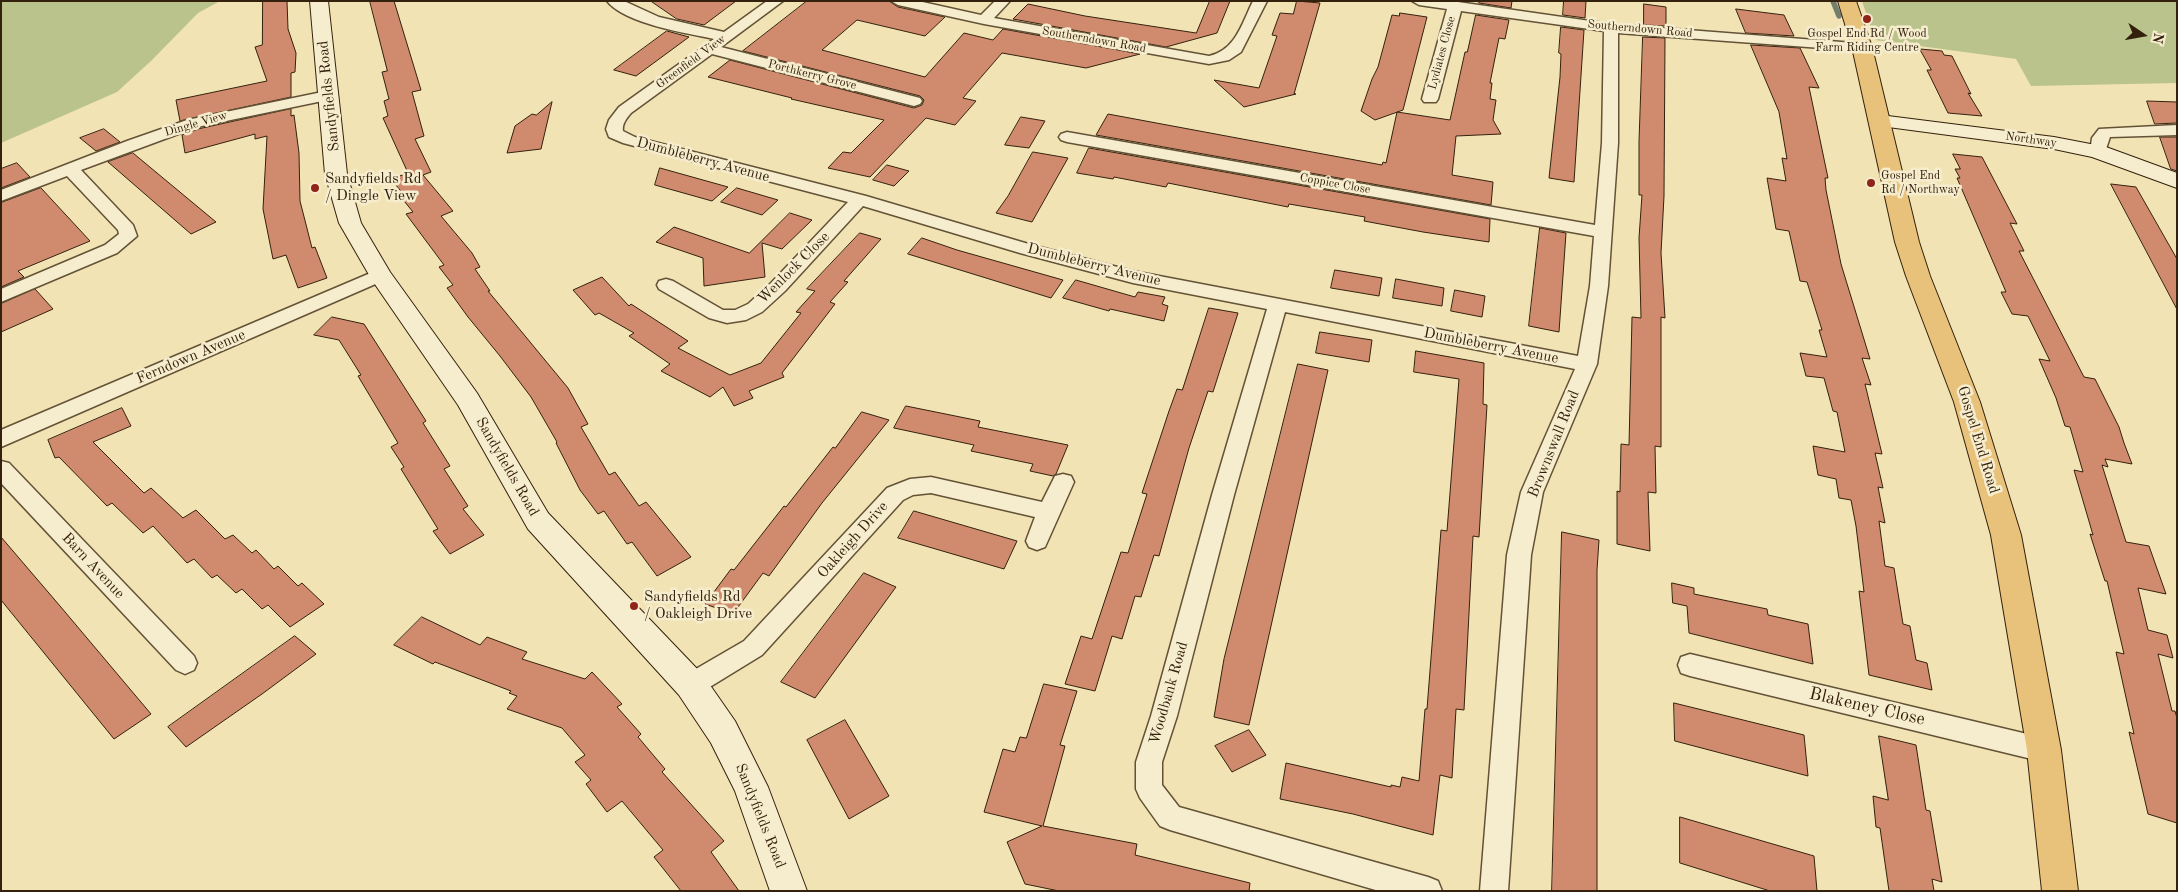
<!DOCTYPE html>
<style>
body{margin:0}
#map{position:relative;width:2178px;height:892px;overflow:hidden;background:#f1e3b3;font-family:"Old Standard TT",serif}
canvas{display:block}
.frame{position:absolute;inset:0;border:2px solid #34210d;pointer-events:none}
.north{position:absolute;left:2118px;top:10px;width:50px;height:50px;-webkit-text-stroke:4px #f6edce;paint-order:stroke;rotate:102deg;font-size:14px;font-weight:700;line-height:20px;text-align:center;color:#34210d}
.north::after{content:'';display:block;margin:auto;width:18px;height:22px;background:#34210d;clip-path:polygon(50% 0,100% 100%,50% 72%,0 100%)}
</style>
<div id="map">
<canvas width="2178" height="892"></canvas>
<div class="frame"></div>
<div class="north">N</div>
</div>
<script>
const ctx = document.querySelector('canvas').getContext('2d');
ctx.lineJoin = 'round';
function fill(path, color) { ctx.fillStyle = color; ctx.fill(path, 'evenodd'); }
function trace(path, color, width, dash) { ctx.strokeStyle = color; ctx.lineWidth = width; ctx.lineCap = dash ? 'butt' : 'round'; ctx.setLineDash(dash || []); ctx.stroke(path); }
function write(font, color, halo, rows, align = 'center') {
  ctx.font = font + ' "Old Standard TT",serif'; ctx.lineWidth = 5; ctx.setLineDash([]); ctx.textBaseline = 'middle'; ctx.strokeStyle = halo; ctx.fillStyle = color; for (const [text, x, y, turn = 0] of rows) {
    ctx.save(); ctx.translate(x, y); ctx.rotate((+turn || 0) * Math.PI / 180); ctx.textAlign = isNaN(turn) ? turn : align; if (halo) ctx.strokeText(text, 0, 0); ctx.fillText(text, 0, 0); ctx.restore();
  }
}
const green = new Path2D(`
 M1,1H220L198,13L151,61L117,92L1,143Z
 M1862,1H2177V83L2031,86L2016,59L1875,40Z`);
const stream = new Path2D(`
 M1833,1L1839,16`);
const building = new Path2D(`
 M263,1H287L288,29L296,53L295,72L291,73V97L180,121L176,100L267,81L255,47L262,45Z
 M370,1H394L421,90L412,92L424,136L415,139L431,172L423,175L453,211L441,216L472,253L480,267L475,269L490,291H488L568,388L588,424L581,427L609,475L615,472L639,506L646,502L691,557L657,576L632,542L627,544L604,511L598,514L580,490L556,443L557,442L531,397L500,356L468,317L447,288L453,285L439,267L444,265L406,214L413,212L400,196L404,195L391,179L408,173L383,118L388,116L384,101L389,99L382,72L387,71Z
 M651,1H736L704,25L677,19Z
 M807,1H889L898,7L945,17L925,36L857,20L822,50L925,77L964,33L993,40L1003,29L1140,54L1086,68L1002,53L963,98L976,101L955,125L926,118L870,177L828,168L843,152L851,153L884,120L791,99L792,98L708,77L730,60L914,108L922,105L924,100L920,96L743,51Z
 M1210,1H1230L1217,33L1166,47L1013,19L1028,4L1085,16L1196,33Z
 M1297,1L1320,3L1294,94H1296L1244,107L1214,80L1259,88L1277,36L1272,35L1280,13L1293,14Z
 M1480,1H1512L1511,8L1479,3Z
 M1564,1H1586L1585,18L1563,15Z
 M1644,4L1666,7V26L1644,25Z
 M1736,9L1784,15L1794,36L1746,33Z
 M1400,13L1427,17L1403,110L1375,120L1361,111L1372,79L1378,67L1392,15L1399,16Z
 M1476,15L1509,20L1505,39L1499,38L1490,83H1492L1490,99L1496,100L1493,120L1501,134L1456,136L1452,175L1493,182L1491,205L1096,135L1108,114L1382,165L1383,162L1386,163L1397,112L1450,120L1465,52H1467Z
 M1561,27L1584,30L1574,182L1549,178L1560,77L1561,54L1559,53Z
 M667,31L689,37L636,76L614,70Z
 M1643,37L1665,38L1664,196L1661,253L1665,318L1661,317V447L1655,446L1656,493L1648,492L1650,551L1617,544V491L1620,492L1621,444L1629,445L1632,317L1641,318L1639,238L1642,195H1639V142Z
 M1751,45L1800,48L1819,88L1809,87L1828,178H1825L1826,190L1841,264L1870,359L1862,358L1871,385L1865,384L1882,454L1875,453L1883,488L1878,487L1885,523L1879,521L1885,566L1894,568L1903,624L1910,626L1916,660L1927,663L1932,690L1869,675L1859,591L1864,592L1856,526L1851,500L1839,498L1836,479L1818,475L1813,446L1845,452L1837,412L1833,411L1824,378L1806,376L1800,353L1827,357L1819,330H1822L1807,282L1800,281L1789,231L1776,229L1767,178L1786,181L1782,158L1787,159L1779,112Z
 M1920,49L1942,51L1944,55L1952,56L1971,94L1968,93L1982,116L1948,113L1927,70H1931Z
 M2147,101L2177,102V123L2155,124Z
 M552,102L541,149L507,153L515,126L532,114L536,115Z
 M291,109V116L294,115L299,153L300,201L312,248L315,247L327,278L298,288L286,255L273,259L263,209L267,136L255,139V134L185,153L182,135L198,129Z
 M1021,117L1045,121L1029,148L1005,145Z
 M104,129L120,142L96,151L80,138Z
 M2160,137H2177V171L2171,169Z
 M1089,148L1490,219L1489,242L1423,232L1364,221L1365,217L1289,204L1288,207L1168,183L1166,187L1114,177L1113,179L1077,173Z
 M1033,152L1068,158L1032,222L996,213L1008,196Z
 M133,153L151,168L216,222L191,234L108,162Z
 M1953,154L1982,157L2017,224L2010,223L2024,251H2019L2084,377L2095,379L2119,427L2124,443L2132,464L2105,459L2108,467L2102,465L2126,542L2149,546L2166,594L2138,588L2148,630L2167,635L2173,658L2158,654L2172,711H2175L2177,718V823L2148,814L2129,732L2134,734L2116,652L2124,654L2107,581H2105L2090,534L2093,535L2074,470L2083,472L2070,427L2065,426L2056,398L2039,359L2050,361L2028,316L2012,314L2001,292H2006L1957,178H1960L1955,169H1960Z
 M17,163L30,177L1,188V169Z
 M887,165L909,171L894,186L873,180Z
 M660,168L728,187L712,201L655,185Z
 M2111,184L2136,187L2177,259V309Z
 M41,188L90,241L18,271L24,277L1,287V203Z
 M737,188L778,200L762,215L721,202Z
 M790,213L812,220L782,249L762,243L765,277L704,286L703,258L656,242L674,227L749,253Z
 M1540,228L1566,233L1559,332L1529,326Z
 M860,233L881,239L844,281L848,282L830,302L835,304L782,373L784,377L749,391L753,398L734,406L723,387L710,397L661,371L670,364L629,336L634,333L599,313L595,315L573,290L602,277L629,306L631,304L688,341L678,348L730,375L761,363L801,313L796,312L815,291L807,289Z
 M922,238L957,250L1063,280L1051,298L908,254Z
 M1335,270L1382,278L1379,296L1331,288Z
 M1396,279L1444,288L1442,306L1393,298Z
 M1076,280L1135,297L1138,292L1165,297L1162,304L1168,306L1164,321L1110,309L1109,311L1063,298Z
 M35,289L53,309L1,332V304Z
 M1455,290L1485,296L1482,317L1451,311Z
 M1209,308L1238,313L1213,392L1208,391L1189,448L1159,556L1154,555L1141,597L1135,596L1122,639L1112,636L1095,691L1065,684L1081,636L1092,639L1121,552L1128,553L1147,494L1142,493L1169,411L1177,389L1182,390Z
 M332,317L364,324L426,421L423,423L450,466L444,469L468,506L463,509L484,535L450,554L433,531L438,529L401,469L404,467L391,447L398,443L358,376L361,375L339,340L314,335Z
 M1320,332L1372,340L1369,362L1316,353Z
 M1416,351L1484,363L1483,404L1487,405L1479,537L1473,536L1464,710L1456,709L1452,778L1440,775L1433,835L1353,814L1280,799L1286,763L1391,787V785L1400,787L1402,777L1419,781L1425,709H1427L1441,530L1447,531L1459,379L1414,372Z
 M1298,364L1328,370L1249,725L1214,717L1224,659Z
 M906,406L980,421L978,427L1068,445L1056,474L1053,476L1030,471L1033,464L971,451L974,445L894,428Z
 M122,408L131,426L93,442L144,493L151,488L183,518L196,510L225,539L233,535L252,553L256,550L274,569L278,566L298,586L302,583L324,604L290,627L268,605L262,609L242,589L236,593L217,575L212,578L194,559L187,563L153,526L143,533L112,503L107,506L59,457L55,458L48,440Z
 M862,412L889,420L822,503L769,576L763,573L733,614L705,604L731,569L734,570L784,506L786,507L833,447L835,448Z
 M914,511L1017,541L1004,569L898,538Z
 M1562,532L1599,540L1597,570V891H1552Z
 M1,537L60,606L151,714L114,739L1,600Z
 M864,573L896,587L815,698L781,682Z
 M1672,583L1694,588V594L1767,609L1768,615L1808,624L1813,664L1689,633L1687,606L1673,603Z
 M422,617L480,645L487,637L527,652L522,659L585,679L592,672L622,704L617,707L641,734L638,737L665,769L662,772L724,841L711,852L739,891H681L654,857L663,850L622,801L607,812L586,784L591,780L575,762L585,755L562,728L507,709L517,696L509,693L511,691L435,662L433,664L394,645Z
 M295,636L316,654L262,694L186,747L168,727Z
 M1044,684L1077,691L1060,745L1065,746L1043,826L1137,844L1135,855L1250,883L1249,891H1059L1025,884L1007,842L1042,826L984,812L1003,749L1015,752L1020,737L1026,738Z
 M1674,703L1804,735L1808,776L1675,741Z
 M845,720L889,796L849,819L807,740Z
 M1249,730L1266,755L1232,772L1215,746Z
 M1879,736L1916,745L1926,810L1930,811L1942,882L1932,879L1934,891H1889L1880,828L1876,827L1873,796L1888,800Z
 M1680,817L1814,856L1817,891H1770L1680,863Z`);
const street = new Path2D(`
 M607,1H624L659,17L724,32L767,1H783L721,47L920,98L922,101L920,104L914,106L712,54L631,113C626,119 622,124 623,131L635,137L866,196L1032,245L1133,271L1578,356L1590,286L1594,236L1067,142L1061,140L1059,137L1061,134L1067,132L1595,225L1602,143L1604,31L1461,11L1438,99L1436,102H1424L1422,99L1447,9L1419,5L1412,1H1451L1611,24L1867,44L1869,47L1867,50L1862,51L1618,33V143L1608,286L1597,364L1543,492L1531,555L1508,891H1480L1507,555L1521,492L1575,369L1285,312L1234,495L1177,716L1162,762V785L1179,807L1428,877L1438,881L1442,891H1379L1170,830L1160,826L1140,798L1136,789V762L1151,716L1212,495L1267,309L1133,283L1020,253L863,206L785,291L762,312L746,320L727,323L709,318L659,289L657,285L659,281L666,279L673,281L723,310H735L748,304L771,283L848,202L623,143L609,137L606,129L609,120L619,107L714,39C687,33 625,24 607,1Z
 M891,1H918L981,15L995,1H1010L994,18L1209,56C1236,50 1242,23 1253,1H1267L1241,52L1229,60L1209,64L984,24L898,5Z
 M327,91L332,93L335,96L332,99L197,127L81,170L133,225L137,236L117,253L1,302V289L105,245L119,234L118,230L67,176L1,201V190L127,141L187,120Z
 M2177,125V135L2110,137L2104,155H2092L2090,152L2092,138L2099,129Z
 M380,269L387,271L389,275L387,279L1,447V430Z
 M1,461L9,463L194,656L197,663L194,670L185,674L176,670L1,483Z
 M1063,474L1071,476L1074,482L1045,547L1037,550L1029,547L1026,541L1035,517L931,493L913,495L903,500L762,655L700,693L691,696L682,693L678,685L682,677L744,641L887,488L910,479L931,477L1042,502L1055,476Z
 M1690,654L2044,738L2053,742L2057,750L2053,758L2044,762L1690,676L1681,673L1678,665L1681,657Z`);
const secondary = new Path2D(`
 M310,1H328L347,174L361,223L390,272L477,393L548,513L703,675L735,721L768,787L807,891H770L735,791L711,743L679,695L528,529L458,405L372,280L339,223L325,174Z
 M1880,115L2054,137L2106,147L2177,173V188L2092,157L2054,149L1873,125L1870,121L1873,117Z`);
const primary = new Path2D(`
 M1838,1H1856L1872,47L1919,242L1930,276L1980,402L2021,535L2061,750L2078,891H2042L2027,750L1991,535L1954,402L1906,276L1895,242L1852,47Z`);
const markers = [
 [1867,19,5,"#8f2418"],
 [1871,183,5,"#8f2418"],
 [315,188,5,"#8f2418"],
 [634,606,5,"#8f2418"]
];
const farStreetnames = [
 ["Southerndown Road",1640,29,5],
 ["Southerndown Road",1094,40,10],
 ["Lydiates Close",1442,53,-75],
 ["Greenfield View",691,62,-36],
 ["Porthkerry Grove",812,75,14],
 ["Dingle View",196,124,-16],
 ["Northway",2031,140,8],
 ["Coppice Close",1335,184,10]
];
const farPoinames = [
 ["Gospel End Rd / Wood",1867,34],
 ["Farm Riding Centre",1867,48],
 ["Gospel End",1881,176,"left"],
 ["Rd / Northway",1881,190,"left"]
];
const streetNames = [
 ["Sandyfields Road",329,96,-96],
 ["Dumbleberry Avenue",703,160,15],
 ["Dumbleberry Avenue",1094,265,14],
 ["Wenlock Close",794,268,-45],
 ["Dumbleberry Avenue",1491,346,11],
 ["Ferndown Avenue",191,357,-23],
 ["Gospel End Road",1978,440,73],
 ["Brownswall Road",1554,444,-68],
 ["Sandyfields Road",507,467,60],
 ["Oakleigh Drive",853,540,-48],
 ["Barn Avenue",93,566,47],
 ["Woodbank Road",1169,693,-74],
 ["Sandyfields Road",760,816,68]
];
const poiNames = [
 ["Sandyfields Rd",325,179],
 ["/ Dingle View",325,196],
 ["Sandyfields Rd",644,597],
 ["/ Oakleigh Drive",644,614]
];
const nearStreetnames = [
 ["Blakeney Close",1867,707,13]
];
fill(green, '#bbc38c');
trace(stream, '#727f6f', 5.5);
fill(building, '#d08b6f');
trace(building, '#34210d', 1);
trace(street, '#635236', 3);
trace(secondary, '#34210d', 2);
trace(primary, '#34210d', 2);
fill(street, '#f6edce');
fill(secondary, '#f6edce');
fill(primary, '#e8c27a');
for (const [x, y, r, color] of markers) { const dot = new Path2D(); dot.arc(x, y, r, 0, 2 * Math.PI); ctx.fillStyle = color; ctx.fill(dot); trace(dot, '#f6edce', 2); }
write('12px', '#34210d', '#f6edce', farStreetnames);
write('12px', '#34210d', '#f6edce', farPoinames);
write('15px', '#34210d', '#f6edce', streetNames);
write('15px', '#34210d', '#f6edce', poiNames, 'left');
write('18px', '#34210d', '#f6edce', nearStreetnames);
</script>
